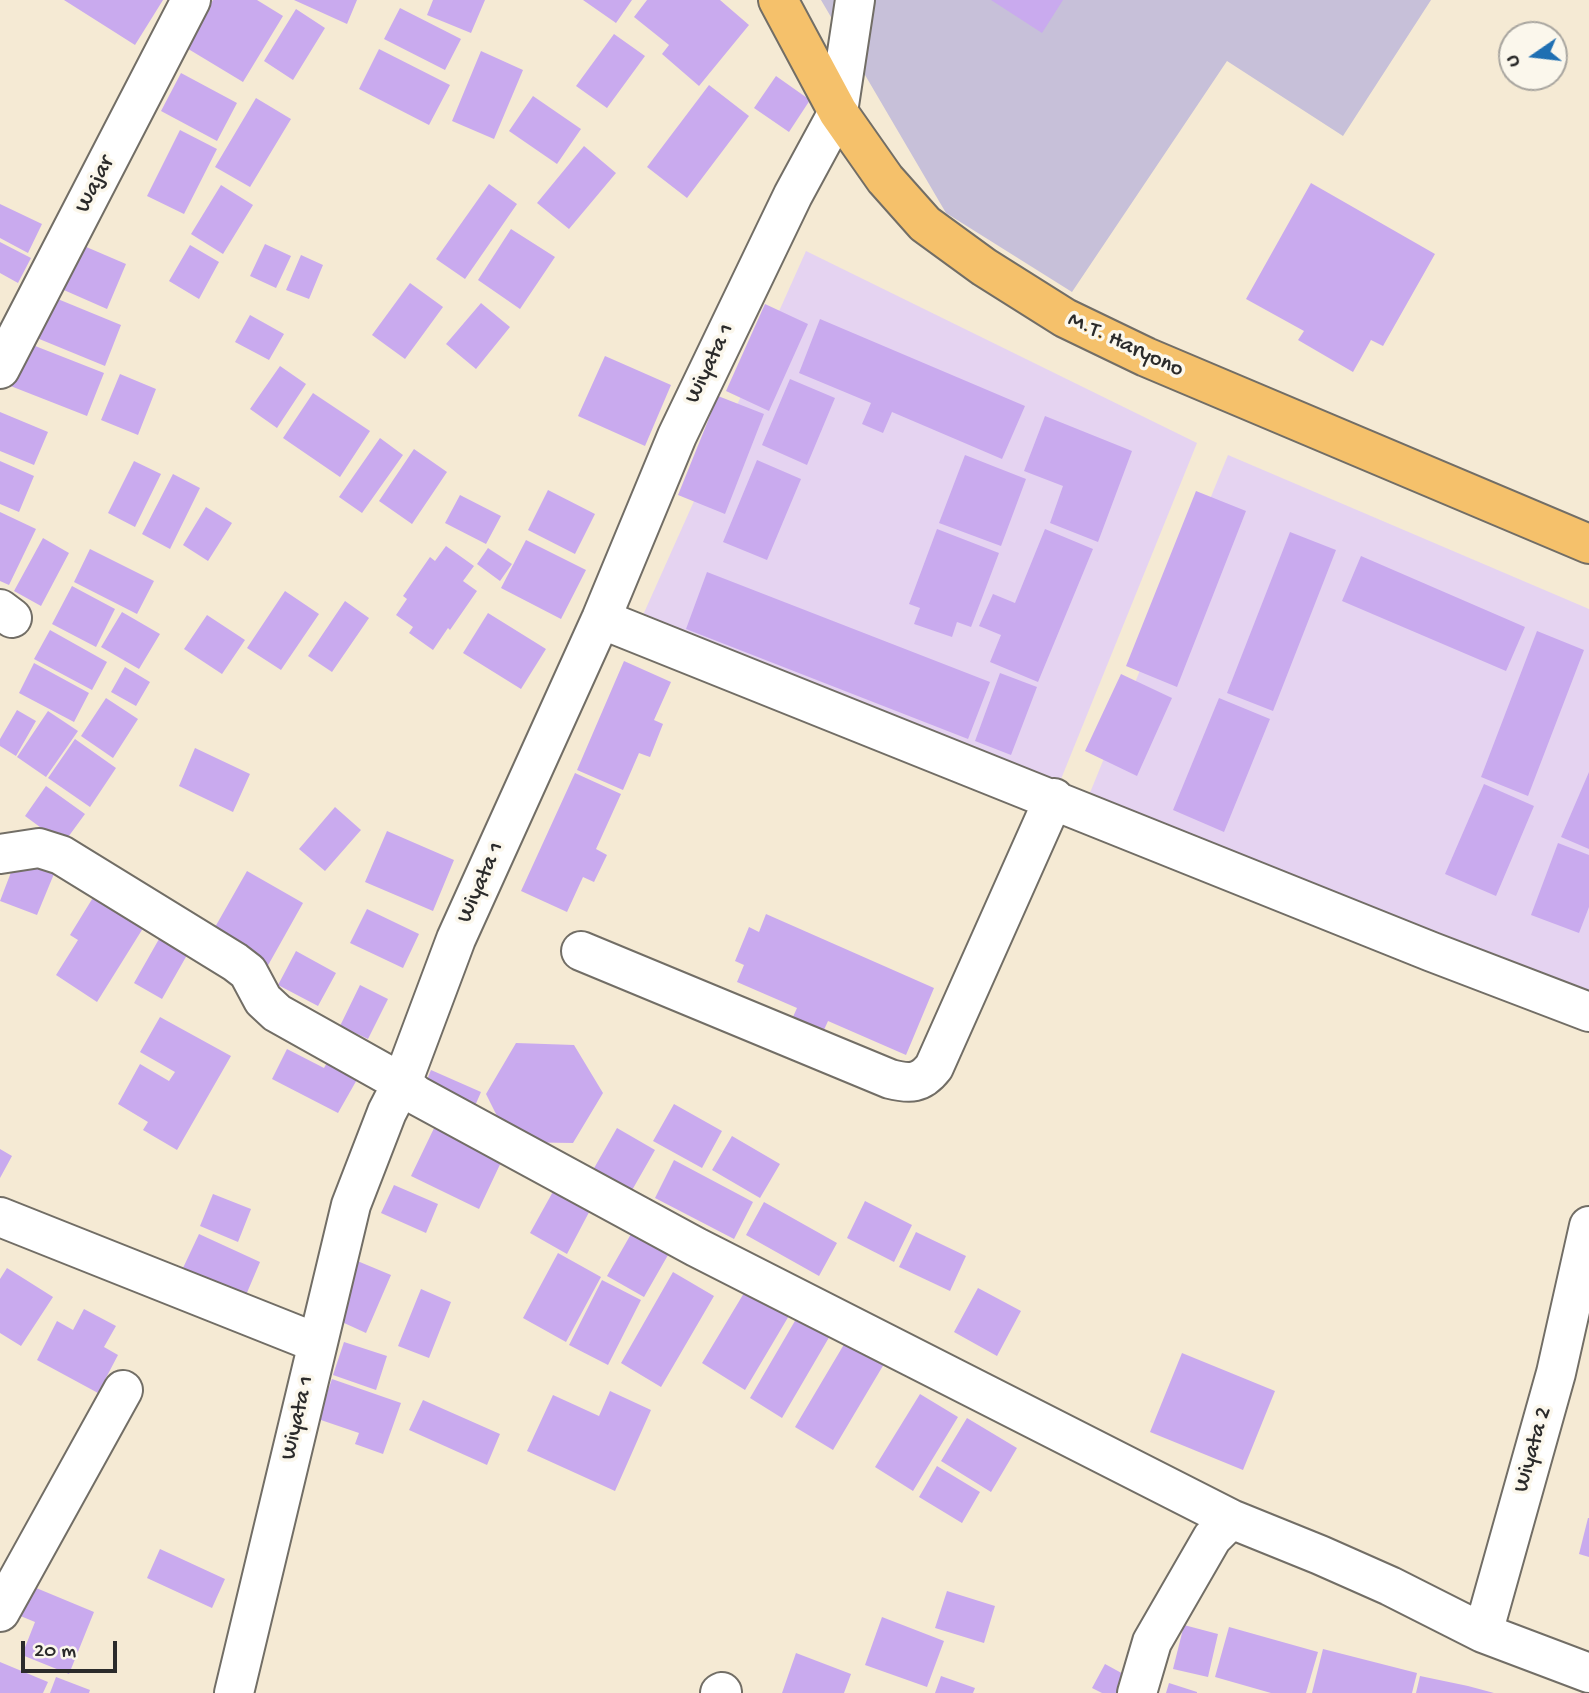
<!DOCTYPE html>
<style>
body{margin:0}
#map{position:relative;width:1589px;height:1693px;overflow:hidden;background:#f5ead4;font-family:"Gochi Hand",sans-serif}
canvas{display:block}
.north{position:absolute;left:1498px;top:21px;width:70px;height:70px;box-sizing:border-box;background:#fbf7ec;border:2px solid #a8a59f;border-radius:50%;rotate:256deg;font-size:19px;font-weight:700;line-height:28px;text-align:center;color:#2b2b2b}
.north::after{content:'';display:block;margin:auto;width:24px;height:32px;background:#1f6fb2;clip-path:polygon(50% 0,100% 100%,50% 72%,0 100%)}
.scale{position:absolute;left:21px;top:1641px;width:96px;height:32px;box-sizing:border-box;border:4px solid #2b2b2b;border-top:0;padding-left:9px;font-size:21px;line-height:24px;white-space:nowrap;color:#2b2b2b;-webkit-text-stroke:5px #fbf7ec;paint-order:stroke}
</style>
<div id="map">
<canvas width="1589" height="1693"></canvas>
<div class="north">U</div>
<div class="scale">20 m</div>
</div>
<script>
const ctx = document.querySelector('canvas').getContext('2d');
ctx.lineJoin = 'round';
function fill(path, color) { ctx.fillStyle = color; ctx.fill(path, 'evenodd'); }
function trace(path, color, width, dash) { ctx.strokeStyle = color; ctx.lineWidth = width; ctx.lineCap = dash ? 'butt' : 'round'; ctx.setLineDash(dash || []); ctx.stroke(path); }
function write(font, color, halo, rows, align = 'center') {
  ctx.font = font + ' "Gochi Hand",sans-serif'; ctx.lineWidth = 7; ctx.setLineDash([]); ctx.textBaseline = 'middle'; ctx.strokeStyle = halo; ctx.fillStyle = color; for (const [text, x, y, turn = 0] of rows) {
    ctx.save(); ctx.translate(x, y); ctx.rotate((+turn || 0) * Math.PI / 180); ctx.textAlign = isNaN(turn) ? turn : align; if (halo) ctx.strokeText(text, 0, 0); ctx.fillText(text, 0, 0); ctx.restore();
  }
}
const built = new Path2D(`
 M806,251L1197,443L1059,784L639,624Z
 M1228,455L1589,609V1000L1087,800Z`);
const industrial = new Path2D(`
 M821,0H1431L1343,136L1227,61L1072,292L946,213Z`);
const building = new Path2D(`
 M64,0H163L135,45Z
 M213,0H257L283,16L243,82L185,47Z
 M294,0H357L347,24Z
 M433,0H485L471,33L427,15Z
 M583,0H632L616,23Z
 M647,0H720L749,25L699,86L662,54L669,45L634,17Z
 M991,0H1063L1042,33Z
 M400,8L461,39L445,70L384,39Z
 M296,9L325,28L293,80L264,61Z
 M614,34L645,56L607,108L576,86Z
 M379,49L450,85L429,125L359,89Z
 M481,51L523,70L494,139L452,121Z
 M181,73L237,103L217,141L161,111Z
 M776,76L810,100L789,132L754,108Z
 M709,85L749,116L687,198L647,167Z
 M533,96L581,129L557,164L509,131Z
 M256,98L291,119L250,187L215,167Z
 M180,130L217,149L184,214L147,196Z
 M584,146L616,173L569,229L537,203Z
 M1311,183L1435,254L1383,346L1371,340L1353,372L1298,340L1304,331L1246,299Z
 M489,184L517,204L465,279L436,259Z
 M221,185L253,205L223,254L191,234Z
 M0,204L42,224L28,253L0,238Z
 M511,229L555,257L520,309L478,280Z
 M0,242L31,258L18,283L0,273Z
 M77,243L126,264L107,309L57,287Z
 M265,244L291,256L276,288L250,276Z
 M190,245L219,262L199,299L169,281Z
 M301,255L323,265L309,299L286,290Z
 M410,283L443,307L405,359L372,335Z
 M48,295L121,325L105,366L32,336Z
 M481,303L510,327L476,369L446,344Z
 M765,304L808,324L769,411L726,391Z
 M250,315L284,334L269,360L235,342Z
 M820,319L1025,406L1002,459L892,412L883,433L862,424L871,403L799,373Z
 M25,342L104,373L87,416L8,385Z
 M605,356L671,385L645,446L578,416Z
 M280,366L306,384L277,428L250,409Z
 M120,374L156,389L138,435L101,420Z
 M790,379L835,398L807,465L762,445Z
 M313,393L370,431L340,477L283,438Z
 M718,396L764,414L725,514L678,495Z
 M0,412L48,432L34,465L0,451Z
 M1045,416L1132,451L1098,542L1050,523L1063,486L1024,471Z
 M380,438L403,455L362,513L339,497Z
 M414,449L447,472L412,524L379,501Z
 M965,455L1026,479L1001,546L939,523Z
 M757,460L801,479L767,560L723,542Z
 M0,461L34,476L19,512L0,504Z
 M134,461L161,474L135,527L108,513Z
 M173,474L200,488L170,549L142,534Z
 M548,490L595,514L575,554L528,530Z
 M1196,491L1246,511L1177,687L1126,666Z
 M460,495L501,516L486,544L445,523Z
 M206,507L232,523L208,561L183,545Z
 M0,512L36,529L9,585L0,581Z
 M937,529L999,553L971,627L957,622L952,637L914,624L920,608L909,604Z
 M1045,529L1093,549L1038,682L990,662L1001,635L979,626L993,594L1015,603Z
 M1290,532L1336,550L1273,711L1227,693Z
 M43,538L69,553L41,606L14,591Z
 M526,540L586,570L561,619L501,588Z
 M446,546L474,566L463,581L477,591L450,630L448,628L433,650L409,633L413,627L396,615L407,599L403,596L430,557L435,561Z
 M488,548L512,564L500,581L477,564Z
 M90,549L154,581L137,614L74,582Z
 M1361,556L1525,627L1506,671L1342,601Z
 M707,572L990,682L968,739L686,629Z
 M72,586L115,609L96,647L52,624Z
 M285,591L319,614L281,670L247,648Z
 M345,601L369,618L332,672L308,656Z
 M122,612L160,634L139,669L101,647Z
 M488,613L546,649L521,689L463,653Z
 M207,615L245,640L222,674L184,649Z
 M50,630L107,662L92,690L34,659Z
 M1537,631L1584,650L1528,796L1481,777Z
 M624,661L671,682L654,720L663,724L650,757L639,753L623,790L577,770Z
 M34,663L89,693L74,722L19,693Z
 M125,667L150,682L136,706L111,692Z
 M1000,673L1037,687L1011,755L975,741Z
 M1121,674L1172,698L1137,776L1085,751Z
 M106,698L138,719L113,758L81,736Z
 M1219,698L1270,719L1224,832L1173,810Z
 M17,710L36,721L16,756L0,746V739Z
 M48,711L78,731L46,777L17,757Z
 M75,739L116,768L90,807L48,778Z
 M195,748L250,774L233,812L179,786Z
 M1589,772V849L1561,837Z
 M575,773L621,794L596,849L607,855L594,882L583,877L567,912L521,891Z
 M1484,784L1534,806L1496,896L1445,874Z
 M46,786L85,814L63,844L25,816Z
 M335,807L361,830L325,871L299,849Z
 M387,831L454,860L433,911L365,882Z
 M1558,843L1589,855V907L1579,933L1531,915Z
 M18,854L56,869L37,915L0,901Z
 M247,871L303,903L266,969L210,936Z
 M94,896L150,917L97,1002L56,975L78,940L70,935Z
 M367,909L419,934L403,968L350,943Z
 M766,914L934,988L906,1055L828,1021L823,1032L792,1019L797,1008L737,982L744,965L735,961L749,927L759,932Z
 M163,932L191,948L162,999L134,983Z
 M296,951L336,973L318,1006L278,985Z
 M360,985L388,999L368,1039L340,1026Z
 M160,1017L231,1056L177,1150L143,1130L148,1122L118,1104L140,1064L169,1081L175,1072L140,1052Z
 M516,1043L574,1045L603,1093L573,1143L510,1142L486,1094Z
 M287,1049L324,1068L333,1052L363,1069L338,1113L272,1079Z
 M431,1070L481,1092L471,1115L422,1092Z
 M674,1104L722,1131L702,1168L653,1141Z
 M437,1122L504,1156L479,1209L411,1176Z
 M617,1128L655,1150L627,1199L589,1177Z
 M732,1136L780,1164L760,1198L712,1170Z
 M0,1149L12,1156L0,1178Z
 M674,1160L753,1202L734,1239L655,1198Z
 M560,1179L596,1199L567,1254L530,1233Z
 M394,1185L438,1204L426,1233L381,1213Z
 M213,1194L251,1209L238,1242L200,1226Z
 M865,1201L912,1225L894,1262L847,1238Z
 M764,1202L837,1243L819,1276L746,1235Z
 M916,1232L966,1256L950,1291L899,1267Z
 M199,1234L260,1262L246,1295L183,1268Z
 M631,1234L668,1255L644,1297L607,1276Z
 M558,1253L601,1277L566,1342L523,1318Z
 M355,1260L391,1275L366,1333L331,1317Z
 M7,1268L53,1297L21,1346L0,1333V1279Z
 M673,1272L714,1296L661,1387L621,1363Z
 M602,1280L641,1300L608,1365L569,1345Z
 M747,1288L790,1314L745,1390L702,1363Z
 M978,1288L1021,1311L997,1356L954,1332Z
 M421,1289L451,1302L429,1358L398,1346Z
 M84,1309L116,1326L104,1347L118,1355L98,1393L37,1360L57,1321L73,1330Z
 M799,1314L831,1334L782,1418L750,1398Z
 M846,1341L884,1364L833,1450L795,1427Z
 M344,1342L387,1356L376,1390L333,1375Z
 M1182,1353L1275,1391L1243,1470L1150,1432Z
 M332,1379L401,1403L383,1454L355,1444L359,1433L318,1419Z
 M610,1391L651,1410L615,1491L527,1451L553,1395L599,1416Z
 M920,1394L958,1417L913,1491L875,1467Z
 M423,1400L500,1434L487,1465L409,1430Z
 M967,1418L1017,1448L991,1492L941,1461Z
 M937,1466L980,1492L962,1523L919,1497Z
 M1588,1518H1589V1557L1579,1554Z
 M160,1549L225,1579L212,1608L147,1578Z
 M29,1585L94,1612L69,1674L22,1655L35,1622L18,1615Z
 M947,1591L995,1606L984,1643L935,1628Z
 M882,1617L944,1641L927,1687L865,1665Z
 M1184,1625L1218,1634L1208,1677L1173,1669Z
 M1229,1627L1318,1652L1306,1693H1271L1215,1677Z
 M1323,1649L1417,1673L1412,1693H1312Z
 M796,1653L851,1674L844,1693H782Z
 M0,1662L48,1682L43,1693H0Z
 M1105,1664L1127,1676L1118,1693H1102L1092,1688Z
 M941,1676L975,1688L973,1693H935Z
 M1420,1676L1468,1686L1494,1693H1416Z
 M56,1677L90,1690L89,1693H50Z
 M1169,1683L1197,1692V1693H1166Z`);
const minor = new Path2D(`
 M0,369L191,0
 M0,609L12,618
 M601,619L1432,952L1589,1012
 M0,854L39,848L61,855L235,962L248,972L263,1000L277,1013L402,1083L416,1095L696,1247L1231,1519
 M581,951L890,1079C910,1084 921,1084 934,1067L1054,798
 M0,1217L317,1343
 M1589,1226L1556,1373L1483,1633L1589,1673
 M0,1612L123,1390
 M234,1693L351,1205L387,1112L402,1083L456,939L601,619L677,436L793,195L838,112L855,0
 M720,1693L722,1692
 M1137,1693L1152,1642L1212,1538L1231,1519L1320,1555L1390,1586L1483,1633`);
const highway = new Path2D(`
 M778,0L838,112L885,179L925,224L984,267L1065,318L1146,357L1589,544`);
const streetNames = [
 ["Wajar",96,185,-63],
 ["M.T. Haryono",1125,346,25],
 ["Wiyata 1",711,364,-64],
 ["Wiyata 1",482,883,-66],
 ["Wiyata 1",299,1418,-77],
 ["Wiyata 2",1534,1450,-74]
];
fill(built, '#e5d3f1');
fill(industrial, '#c7c0d9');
fill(building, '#c9aaee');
trace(minor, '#726e66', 42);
trace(highway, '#726e66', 42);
trace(minor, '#fff', 38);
trace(highway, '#f5c16b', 38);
write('23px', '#2b2b2b', '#fbf7ec', streetNames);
</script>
